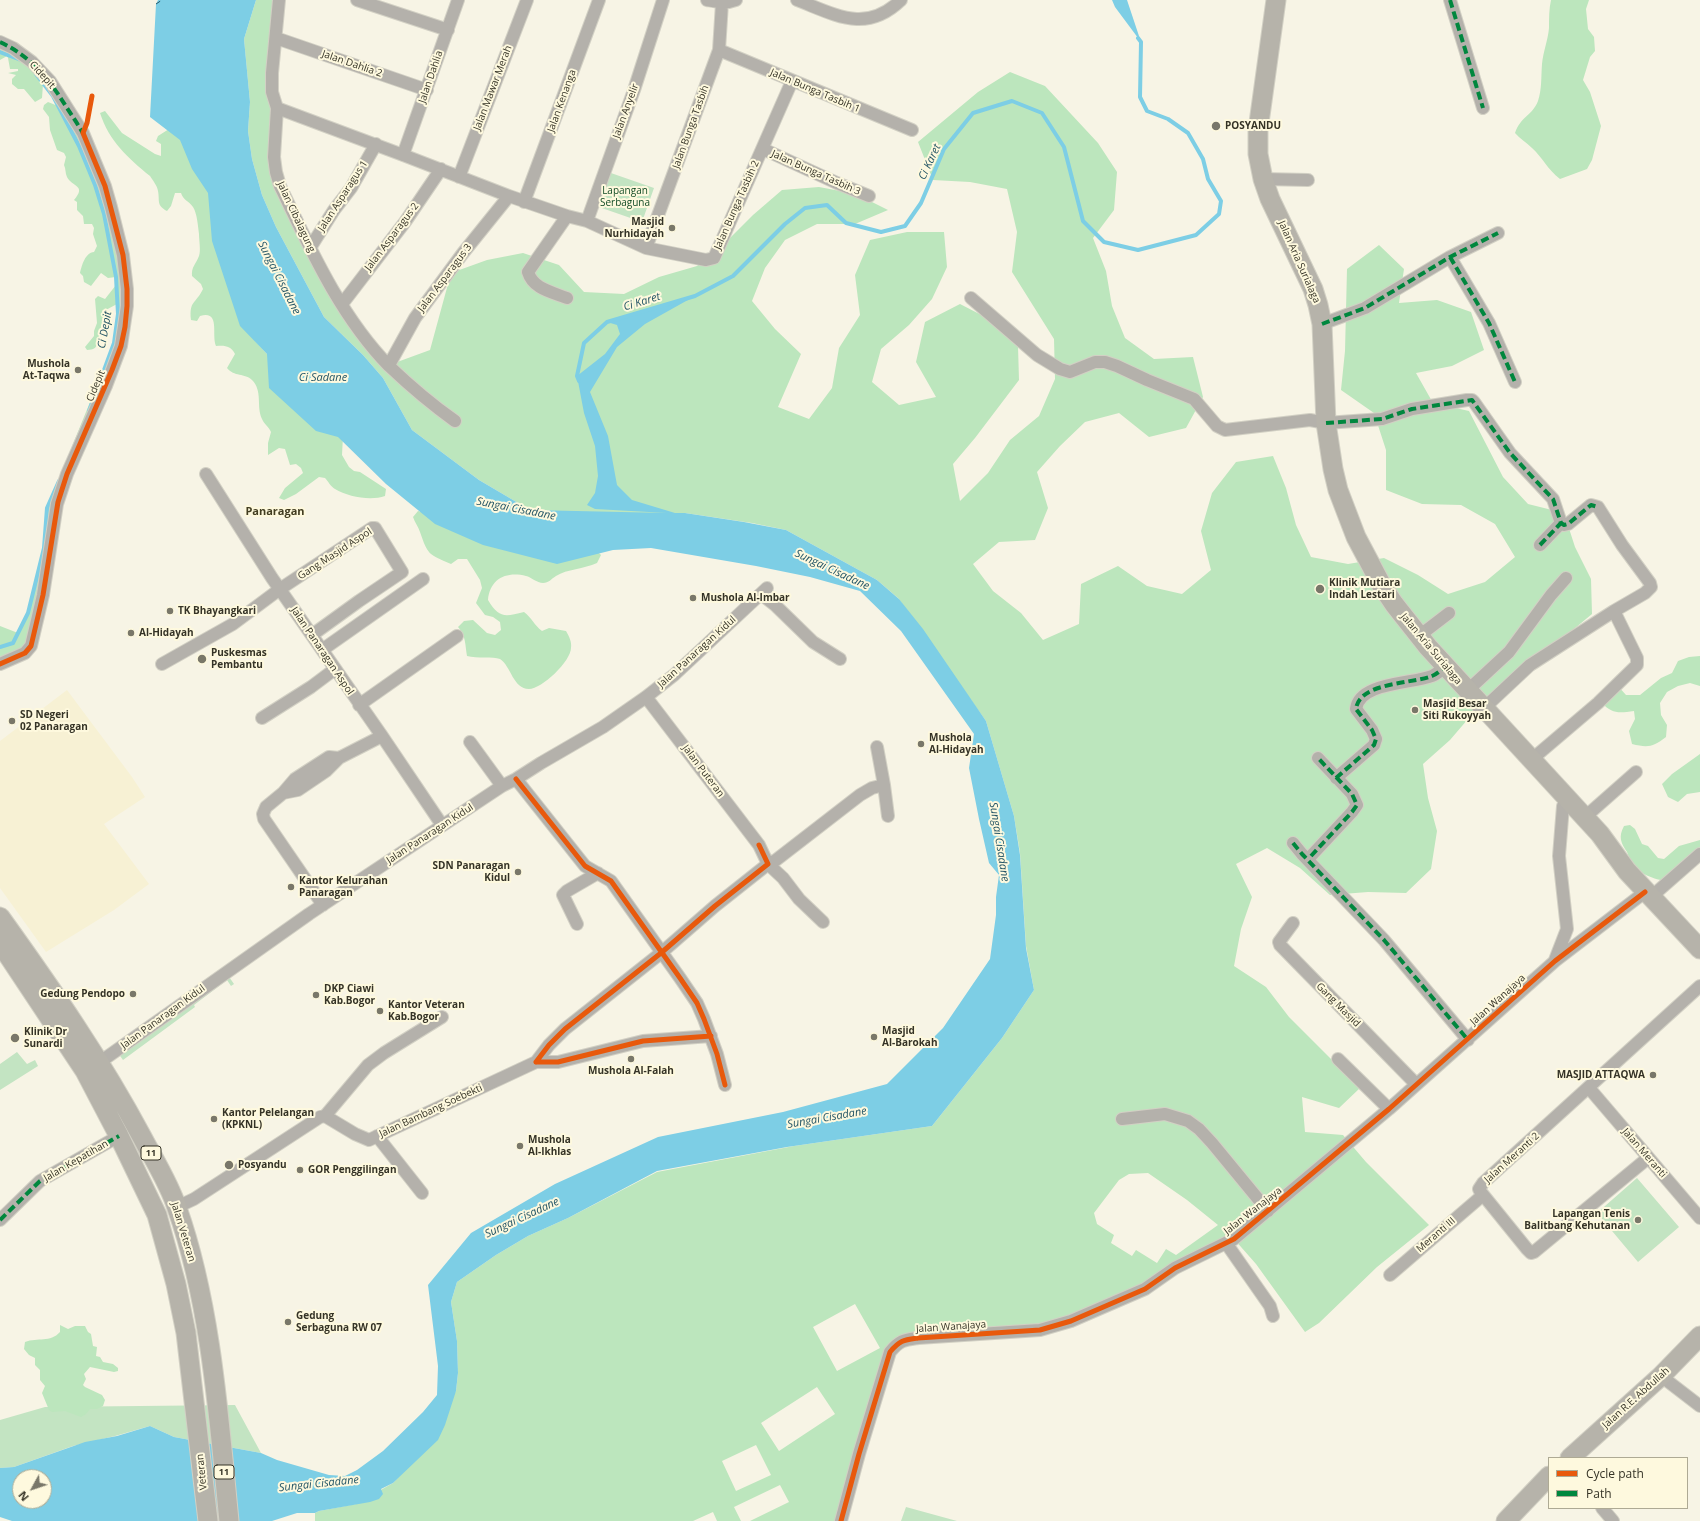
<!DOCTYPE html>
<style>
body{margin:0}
#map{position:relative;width:1700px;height:1521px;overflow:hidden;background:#f7f4e5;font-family:"Open Sans",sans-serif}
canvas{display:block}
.legend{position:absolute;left:1548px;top:1457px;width:140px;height:52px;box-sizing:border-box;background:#fef9de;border:1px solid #aeaa94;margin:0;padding:5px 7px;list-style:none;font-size:12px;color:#353326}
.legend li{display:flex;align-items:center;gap:8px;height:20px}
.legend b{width:20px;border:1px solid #aeaa94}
.north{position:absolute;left:12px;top:1469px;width:40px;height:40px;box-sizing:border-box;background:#fef9de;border:1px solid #aeaa94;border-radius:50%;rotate:230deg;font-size:11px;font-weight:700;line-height:16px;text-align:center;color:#353326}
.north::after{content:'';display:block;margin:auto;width:14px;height:18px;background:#797769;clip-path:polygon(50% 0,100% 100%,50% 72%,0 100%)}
</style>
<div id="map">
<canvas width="1700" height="1521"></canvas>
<ul class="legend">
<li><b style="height:5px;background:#e8590c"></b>Cycle path</li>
<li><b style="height:5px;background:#00873e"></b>Path</li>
</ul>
<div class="north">N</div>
</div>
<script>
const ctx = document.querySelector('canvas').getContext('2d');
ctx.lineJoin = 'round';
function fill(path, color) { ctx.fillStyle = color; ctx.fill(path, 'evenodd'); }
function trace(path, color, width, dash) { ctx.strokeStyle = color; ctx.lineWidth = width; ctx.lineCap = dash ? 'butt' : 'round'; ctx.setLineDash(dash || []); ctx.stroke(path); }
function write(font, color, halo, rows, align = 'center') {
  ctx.font = font + ' "Open Sans",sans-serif'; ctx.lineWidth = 4; ctx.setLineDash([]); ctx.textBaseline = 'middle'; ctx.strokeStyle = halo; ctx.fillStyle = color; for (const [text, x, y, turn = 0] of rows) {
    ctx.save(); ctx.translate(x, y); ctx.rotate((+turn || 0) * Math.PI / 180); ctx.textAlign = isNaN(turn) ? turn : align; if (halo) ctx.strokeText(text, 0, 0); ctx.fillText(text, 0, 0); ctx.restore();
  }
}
const built = new Path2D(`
 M67,690L132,777L145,797L104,824L149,884L114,910L46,952L0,888V741Z`);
const green = new Path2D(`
 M608,172L654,188L642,222L596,206Z
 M227,974L234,984L231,986L227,980L194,1005L195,1007L123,1060L118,1053Z
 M17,1052L27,1064L35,1060L38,1066L0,1090V1064Z
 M1637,1178L1679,1227L1638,1262L1597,1213Z
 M235,1405L261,1453L174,1437L150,1426L115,1436L73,1446L14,1467L0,1468V1420L45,1407Z
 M906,1507L957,1521H901Z`);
const forest = new Path2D(`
 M256,0H280L274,157L310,248L389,365L430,350L451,273L487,260L523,253L559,265L584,292L624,294L659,277L697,266L726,242L753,215L782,190L819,187L856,194L888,210L855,224H817L785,240L765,268L752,301L775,329L801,354L778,407L809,419L832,388L839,348L860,315L855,275L870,240L907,232H944L947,267L932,299L909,325L881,349L872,382L899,405L936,397L916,362L925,322L960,304L993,321L1018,346L1019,380L975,438L953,464L960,501L988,473L1010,440L1039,416L1055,379L1054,339L1012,272L1017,232L1007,189L970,182L933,180L918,142L978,92L1010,72L1045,86L1098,143L1117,172L1114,210L1093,238L1106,271L1112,306L1125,338L1154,359L1193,357L1203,397L1186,428L1149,437L1119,413L1085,422L1060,446L1037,472L1048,508L1035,540L999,542L973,564L993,591L1021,613L1043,640L1079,624L1081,584L1118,566L1147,586L1182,594L1211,570L1201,531L1212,493L1236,462L1273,456L1286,488L1296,525L1311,557L1348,564L1384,558L1418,575L1448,594L1485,582L1515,557L1495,524L1461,505L1422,504L1386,490V450L1374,413L1341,390L1345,351L1347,269L1379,245L1404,269L1399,303L1437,300L1471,312L1484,350L1452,366L1416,373L1433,403L1469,411L1503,477L1528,504L1564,513L1575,547L1591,579L1592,614L1474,712L1450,740L1423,764L1428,798L1437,831L1431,869L1406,893L1368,892L1330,895L1300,868L1267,848L1236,864L1252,897L1241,929L1234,966L1266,987L1289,1017L1360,1088L1339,1108L1302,1097L1305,1132L1343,1135L1366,1162L1429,1225L1377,1267L1319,1323L1305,1332L1256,1264L1234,1239L1145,1289L1040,1330L897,1344L839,1521H750L789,1502L780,1485L734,1507L741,1521H717L713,1512L693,1521H315V1513L319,1511L356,1504L393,1483L405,1470L456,1391L458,1373L457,1341L451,1302L457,1282L496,1255L528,1236L568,1218L657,1172L794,1146L932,1126L1002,1038L1034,990L1026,946L1020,853L1014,816L986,721L898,598L877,580L786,530L752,523L685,513L633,514L530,510L479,480L412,430L383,378L363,355L324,317L276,227L262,195L252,159L248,131L250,102L244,39ZM1148,1173L1187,1200L1218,1225L1176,1255L1166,1249L1157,1263L1136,1250L1132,1256L1111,1243L1114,1235L1097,1224L1094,1213L1119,1180L1129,1174ZM855,1304L880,1348L837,1371L813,1327ZM817,1387L835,1414L779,1451L761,1423ZM756,1445L771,1475L736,1491L722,1461Z
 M1551,0H1589L1586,9L1588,29L1594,37L1595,51L1590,57L1583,80L1590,92L1601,126L1592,160L1587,169L1560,179C1547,169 1543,158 1532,148C1526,142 1520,139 1515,133C1521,116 1532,116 1538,101C1542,89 1541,77 1542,64C1543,52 1548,40 1549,28C1549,18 1549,9 1551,0Z
 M0,35L19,44L51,83L85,141L113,209L125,327L64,484L31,646L0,664V626L18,633L28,613L44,548L47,508L114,343L118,314L117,304L104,311C105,321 104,321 101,329C97,339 101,350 87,350L85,347L94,336V331L97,323L95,299L98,296L105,299L116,285V277L108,278L101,273L91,286L84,282L83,276L80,273C82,265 85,253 94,252L97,246L93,234L94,228L92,224H84L83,216L77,210V202L74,200C87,185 72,187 67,177C65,173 66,169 64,165L66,157L64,153L57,150L50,130L49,117L43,109L44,105L48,102L58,106L43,84L42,98L35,102L24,89H18L12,84V79L16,75L8,73L18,71V69H10L8,58L7,56L0,60Z
 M105,111L122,133L155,154L161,156V144L156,141L158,136L169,129L200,151L255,341L343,436L342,455L349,467L354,471L360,472L386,489L385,496C371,501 348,497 335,489C331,487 328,481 325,478L319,477L296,494L284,500L279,498L285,488L303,473L301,468L296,464L290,465L285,449L279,448L268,455V443L271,432C269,427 264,424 262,419C256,406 263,391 252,380C245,373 234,377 227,368L235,354C231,346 225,345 216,346C211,335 221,310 200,316L197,321L191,320C189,300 196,304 203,289L201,284L192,276C191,267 196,264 199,256C201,251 199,240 199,234C198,226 197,213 193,207C189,201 183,200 181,193H175L171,206L167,211C156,205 160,201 158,191C157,185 153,181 150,176C128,158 109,141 100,113Z
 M418,511L594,548L601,555L597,563C584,569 567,569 556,576C551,579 549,583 543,583C537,583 531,577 526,576C506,571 490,579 488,600C499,618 504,617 524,612C532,618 534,625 542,631L549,628L566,631C569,636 572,642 571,648C571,661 542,689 529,689C513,689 511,666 500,659C493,656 477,659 467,656C465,644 466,636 458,627L464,621L473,620L487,633L495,635L501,630L500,622L493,617L485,615L476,603L482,588L480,580L467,559H458L451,564C428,554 428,555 420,532C418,526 415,523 413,517Z
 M1700,656V686L1690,683L1678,686L1667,692L1660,703L1661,715L1667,725L1666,737C1653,747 1648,748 1632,744L1629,731L1635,719L1634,711C1619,713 1612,714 1602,703L1618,686L1626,695H1640L1661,678L1672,673L1678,661L1689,657Z
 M1700,754V792L1687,794L1678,802L1668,797L1662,784L1672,774Z
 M1630,825L1635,829L1642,844L1648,846L1658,858L1664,859L1679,846L1700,840V858L1666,881C1656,880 1637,873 1631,864C1629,860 1629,856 1627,852C1621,843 1618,837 1624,826Z
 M60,1325L68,1329L75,1326H85L88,1332L91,1334L93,1346L97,1347L96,1356L100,1357L103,1362L113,1364L118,1368V1371L114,1372L90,1367L84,1374L86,1379L83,1385L85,1387L102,1395L105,1400L103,1406L97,1409H90L86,1414L81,1417L65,1411L52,1412L49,1410L42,1393L45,1386L40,1380V1370L35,1365V1358L29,1355L24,1349L25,1342C38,1337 50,1343 60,1332Z`);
const water = new Path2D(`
 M158,0H256L244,39L250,102L248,131L252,159L262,195L276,227L324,317L363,355L383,378L412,430L479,480L530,510L667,513L595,509L587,505L595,493L598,476L595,446L584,413L577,376L605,354L620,334L617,325L607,322L695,296L645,324L617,347L590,392L608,436L617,485L632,500L675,513H685L744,522L786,530L877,580L899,599L923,629L986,721L1014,816L1020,855L1026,948L1034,990L1002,1038L932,1126L787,1147L657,1171L568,1218L528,1236L496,1255L457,1282L451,1302L457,1341L458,1373L456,1391L445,1425L438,1440L393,1483L381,1489L383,1494L379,1499L370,1502L319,1511L315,1513H297L272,1521H12L0,1517V1468L14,1467L85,1442L117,1436L150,1426L174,1437L261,1453L277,1460L329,1475L345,1476L357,1470L383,1451L423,1412L437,1395L438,1366L428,1285L471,1233L555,1184L658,1137L783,1112L887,1084L943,1028L990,959L996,915V897L999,875L989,863L979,819L969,768L974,734L901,631L860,591L810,577L756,566L651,548L613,550L557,564L483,545L435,524L386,484L338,437L316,431L269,388L267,354L240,326L212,241L208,193L192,169L180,140L150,117L156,4ZM20,1477H44V1501H20Z
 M1112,0H1127L1141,42L1115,7Z`);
const stream = new Path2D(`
 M0,52L21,60
 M36,74L53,96L79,146L95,185L104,214L116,277L118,314L114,343L89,411
 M579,381L577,376L584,343L607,322L695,296L733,276L785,224L805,208L827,205L846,223L881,232L905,226L921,203L944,149L973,113L1012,101L1042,113L1064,147L1083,221L1104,242L1138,250L1196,235L1219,214L1221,201L1208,179L1203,159L1188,133L1168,119L1147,111L1140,97L1141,42L1138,38
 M0,647L13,643L28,613L44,548L47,508L59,481`);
const ferry = new Path2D(`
 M156,4L162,0`);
const minor = new Path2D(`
 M279,0L272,73V92L277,108L274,157L276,172L280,186C310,248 340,316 389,366C410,386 431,404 455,421
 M357,0L448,30
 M707,0C718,2 726,4 736,0
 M797,0C836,15 866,34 901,0
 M1450,0L1483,108
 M276,38L427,90
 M0,42L13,48L32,62L50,81L83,133L105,186L111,207L123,255L127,289V306L121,346L106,386L67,474L57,504L43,595L31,646L25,653L0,664
 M719,50L912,130
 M277,108L403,155L509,196L567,216L587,221L646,248L706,260L714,258L792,81
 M763,149L837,183L869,196
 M403,155L458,0
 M459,177L527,0
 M1263,179L1308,180
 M524,202L599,0
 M567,216L528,272C533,289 552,292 567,298
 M587,221L634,90L663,0
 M310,248L334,210L351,188L376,144
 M646,248L719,50L722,3
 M1450,257L1489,323L1515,382
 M971,298L1037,355L1060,369L1070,372L1095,362H1105L1117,366L1147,380L1194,399L1217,426L1225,430L1310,420L1326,423L1382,419L1412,409L1467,400H1472L1474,402L1510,453L1553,499L1561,523L1564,525L1568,524L1591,505L1598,507L1622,545L1650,583L1651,587L1645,593L1614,611L1530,665L1483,709
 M342,304L405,222L441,169
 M1322,324L1365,308L1450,257L1498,233
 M389,365L415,318L463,253L509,196
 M206,474L272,578L382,736L442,825
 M1540,545L1561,523
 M761,594L775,605L813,642L840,659
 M1419,636L1449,613
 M322,650L423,579
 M162,664L233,624L280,589L372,528H375L402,572L359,601L312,635
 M1467,691L1509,652L1551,595L1566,578
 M359,705L457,636
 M262,718L311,687L335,669
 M470,742L502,786
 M1531,760L1598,703L1637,665V658L1614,611
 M1336,778L1374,745L1376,739L1372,730L1356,709C1359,682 1412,684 1432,676C1437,674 1441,670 1445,667
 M516,779L585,866L611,881L680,978L697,1003L704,1019L717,1054L725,1085
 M884,785L888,816
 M283,793L298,790L326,771L339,758L382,736
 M1585,817L1636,772
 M1293,843L1302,854L1384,940L1468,1040
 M1311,856L1352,812L1357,805L1352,794L1318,758
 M1651,897L1700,854
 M323,905L264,819L263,814L266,807L283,793L295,779L329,757L339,758
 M823,922L799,899L783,878L768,864L776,860L860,795L872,788L884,785L877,747
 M1293,923L1279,942L1280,945L1416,1084
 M577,924L563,895L567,891L598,873
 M1555,960L1567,929L1559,856L1563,806L1568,799
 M1338,1059L1389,1109
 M536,1062L549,1045L565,1029L661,953L715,906L768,864L759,845L646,697
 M93,1067L309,914L502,786L516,779L541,763L603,727L646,697L674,675L767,588
 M1589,1088L1700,1218
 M325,1116L368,1065L384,1053L442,1017
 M1122,1119L1165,1114L1188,1121L1199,1129L1212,1143L1268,1211
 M377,1136L422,1193
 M1648,1158L1534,1252L1531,1253L1527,1249L1480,1191L1479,1189L1483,1183L1700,986
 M177,1207L194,1199L320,1117L325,1116L355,1134L369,1140L536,1062H558L643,1041L711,1036
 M0,1220L40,1181L119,1136
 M1226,1243L1270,1306L1273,1316
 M1390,1275L1483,1195
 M1661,1376L1700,1406
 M1602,1508L1613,1521
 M841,1521L859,1454L890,1352C900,1340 904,1340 918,1338L1040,1330L1071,1321L1145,1289L1175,1268L1234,1239L1389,1109L1555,961L1645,892`);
const primary = new Path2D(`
 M1276,0L1258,130V154L1263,179L1270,199L1313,289L1318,305L1322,324L1326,423L1333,469L1338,490L1356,537L1382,586L1394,604L1428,647L1600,834L1627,871L1700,949
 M0,917C51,988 101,1060 142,1137C154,1160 169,1183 177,1208C211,1304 219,1419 229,1521
 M0,943L85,1071L119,1136L157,1215L176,1284L186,1333L208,1521
 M1570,1458L1661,1376L1700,1336
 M1506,1521L1549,1476`);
const quiet = new Path2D(`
 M1450,0L1483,108
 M0,42C32,57 49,79 67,108C73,117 79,126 84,135
 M1450,257L1489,323L1515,382
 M1322,324L1365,308L1450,257L1498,233
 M1326,423L1382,419L1412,409L1472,400L1510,453L1553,499L1561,523L1564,525L1568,524L1591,505L1598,507
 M1540,545L1561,523
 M1336,778L1374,745L1376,739L1372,730L1356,709C1359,682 1412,684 1432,676C1437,674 1441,670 1445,667
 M1293,843L1302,854L1384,940L1468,1040
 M1311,856L1352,812L1357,805L1352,794L1318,758
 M0,1220L40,1181L119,1136`);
const cycleway = new Path2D(`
 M0,664L25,653L31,646L43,595L58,502L67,474L112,370L121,346L125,327L127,306V289L123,255L105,186L83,133L87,123L92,96
 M516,779L585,866L611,881L680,978L697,1003L704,1019L717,1054L725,1085
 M536,1062L549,1045L565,1029L661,953L715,906L768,864L759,845
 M536,1062H558L643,1041L711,1036
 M841,1521L859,1454L890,1352C900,1340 904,1340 918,1338L1040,1330L1071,1321L1145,1289L1175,1268L1234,1239L1389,1109L1555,961L1645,892`);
const markers = [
 [1216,126,5,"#797769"],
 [672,228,4,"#797769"],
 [78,370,4,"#797769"],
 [1320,589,5,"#797769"],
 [693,598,4,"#797769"],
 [170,611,4,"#797769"],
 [131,633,4,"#797769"],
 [202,659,5,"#797769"],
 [1415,710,4,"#797769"],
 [12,721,4,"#797769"],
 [921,744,4,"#797769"],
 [518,872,4,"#797769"],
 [291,887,4,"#797769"],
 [133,994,4,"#797769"],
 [316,995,4,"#797769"],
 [380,1011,4,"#797769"],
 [874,1037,4,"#797769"],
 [15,1038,5,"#797769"],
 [631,1059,4,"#797769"],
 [1653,1075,4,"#797769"],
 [214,1119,4,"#797769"],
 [520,1146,4,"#797769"],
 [229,1165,5,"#797769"],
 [300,1170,4,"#797769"],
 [1638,1220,4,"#797769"],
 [288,1322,4,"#797769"]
];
const shields = [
 [151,1153,20],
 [224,1472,20]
];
const shieldNames = [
 ["11",151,1153],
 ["11",224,1472]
];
const streetNames = [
 ["Jalan Dahlia 2",352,64,19],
 ["Cidepit",42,75,48],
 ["Jalan Dahlia",431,77,-71],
 ["Jalan Mawar Merah",493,88,-69],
 ["Jalan Bunga Tasbih 1",815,91,23],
 ["Jalan Kenanga",562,101,-70],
 ["Jalan Anyelir",626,111,-70],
 ["Jalan Bunga Tasbih",691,127,-70],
 ["Jalan Bunga Tasbih 3",816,173,24],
 ["Jalan Asparagus 1",343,196,-57],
 ["Jalan Bunga Tasbih 2",737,205,-66],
 ["Jalan Cibalagung",296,217,65],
 ["Jalan Asparagus 2",392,237,-53],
 ["Jalan Aria Surialaga",1299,262,66],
 ["Jalan Asparagus 3",445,278,-53],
 ["Cidepit",96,386,-67],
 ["Gang Masjid Aspol",335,554,-33],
 ["Jalan Aria Surialaga",1431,649,50],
 ["Jalan Panaragan Aspol",322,651,56],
 ["Jalan Panaragan Kidul",697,652,-42],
 ["Jalan Puteran",703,771,53],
 ["Jalan Panaragan Kidul",430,834,-33],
 ["Jalan Wanajaya",1498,1000,-42],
 ["Gang Masjid",1338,1005,45],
 ["Jalan Panaragan Kidul",163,1017,-36],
 ["Jalan Bambang Soebekti",431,1111,-25],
 ["Jalan Meranti",1644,1153,49],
 ["Jalan Meranti 2",1512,1158,-42],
 ["Jalan Kepatihan",76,1161,-30],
 ["Jalan Wanajaya",1253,1211,-38],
 ["Jalan Veteran",183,1232,73],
 ["Meranti III",1436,1235,-41],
 ["Jalan Wanajaya",951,1327,-4],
 ["Jalan R.E. Abdullah",1636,1398,-42],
 ["Veteran",202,1472,-96]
];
const poiNames = [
 ["POSYANDU",1225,126],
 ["Masjid",664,222,"right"],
 ["Nurhidayah",664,234,"right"],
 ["Mushola",70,364,"right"],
 ["At-Taqwa",70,376,"right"],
 ["Klinik Mutiara",1329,583],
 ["Indah Lestari",1329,595],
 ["Mushola Al-Imbar",701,598],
 ["TK Bhayangkari",178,611],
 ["Al-Hidayah",139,633],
 ["Puskesmas",211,653],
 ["Pembantu",211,665],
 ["Masjid Besar",1423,704],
 ["Siti Rukoyyah",1423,716],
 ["SD Negeri",20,715],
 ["02 Panaragan",20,727],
 ["Mushola",929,738],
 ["Al-Hidayah",929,750],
 ["SDN Panaragan",510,866,"right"],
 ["Kidul",510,878,"right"],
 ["Kantor Kelurahan",299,881],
 ["Panaragan",299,893],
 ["DKP Ciawi",324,989],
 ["Kab.Bogor",324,1001],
 ["Gedung Pendopo",125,994,"right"],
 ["Kantor Veteran",388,1005],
 ["Kab.Bogor",388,1017],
 ["Masjid",882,1031],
 ["Al-Barokah",882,1043],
 ["Klinik Dr",24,1032],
 ["Sunardi",24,1044],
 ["Mushola Al-Falah",631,1071,"center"],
 ["MASJID ATTAQWA",1645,1075,"right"],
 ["Kantor Pelelangan",222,1113],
 ["(KPKNL)",222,1125],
 ["Mushola",528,1140],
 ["Al-Ikhlas",528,1152],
 ["Posyandu",238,1165],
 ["GOR Penggilingan",308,1170],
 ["Lapangan Tenis",1630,1214,"right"],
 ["Balitbang Kehutanan",1630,1226,"right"],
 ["Gedung",296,1316],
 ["Serbaguna RW 07",296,1328]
];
const parkNames = [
 ["Lapangan",625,191],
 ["Serbaguna",625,203]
];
const waterNames = [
 ["Ci Karet",930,162,-65],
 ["Sungai Cisadane",279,278,63],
 ["Ci Karet",642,302,-17],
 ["Ci Depit",105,330,-80],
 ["Ci Sadane",323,378],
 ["Sungai Cisadane",516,509,11],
 ["Sungai Cisadane",832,570,25],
 ["Sungai Cisadane",999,842,81],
 ["Sungai Cisadane",827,1118,-10],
 ["Sungai Cisadane",522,1218,-25],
 ["Sungai Cisadane",319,1484,-6]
];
const neighbourhoodNames = [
 ["Panaragan",275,512]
];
fill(built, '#f7f1d4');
fill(green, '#c3e4c2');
fill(forest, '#bce6bd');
fill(water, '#7dcee5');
trace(stream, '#7dcee5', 4);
trace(ferry, '#245566', 1, [5, 4]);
trace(minor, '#d2d0c4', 14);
trace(primary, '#d2d0c4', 21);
trace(minor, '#b4b1ab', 12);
trace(primary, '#b6b3aa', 19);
trace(quiet, '#00873e', 4, [8, 4]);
trace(cycleway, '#e8590c', 5);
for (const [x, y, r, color] of markers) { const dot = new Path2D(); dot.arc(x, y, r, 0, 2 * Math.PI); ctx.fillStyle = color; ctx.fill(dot); trace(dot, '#fef9de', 1.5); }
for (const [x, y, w] of shields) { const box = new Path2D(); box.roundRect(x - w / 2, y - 7, w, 14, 3); ctx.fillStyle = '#fef9de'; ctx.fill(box); trace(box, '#353326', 1); }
write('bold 9px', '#353326', null, shieldNames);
write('10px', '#353326', '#fef9de', streetNames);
write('bold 10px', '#353326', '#fef9de', poiNames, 'left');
write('10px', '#124c25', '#fef9de', parkNames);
write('italic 11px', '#245566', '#fef9de', waterNames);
write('bold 11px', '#423d21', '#fef9de', neighbourhoodNames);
</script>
